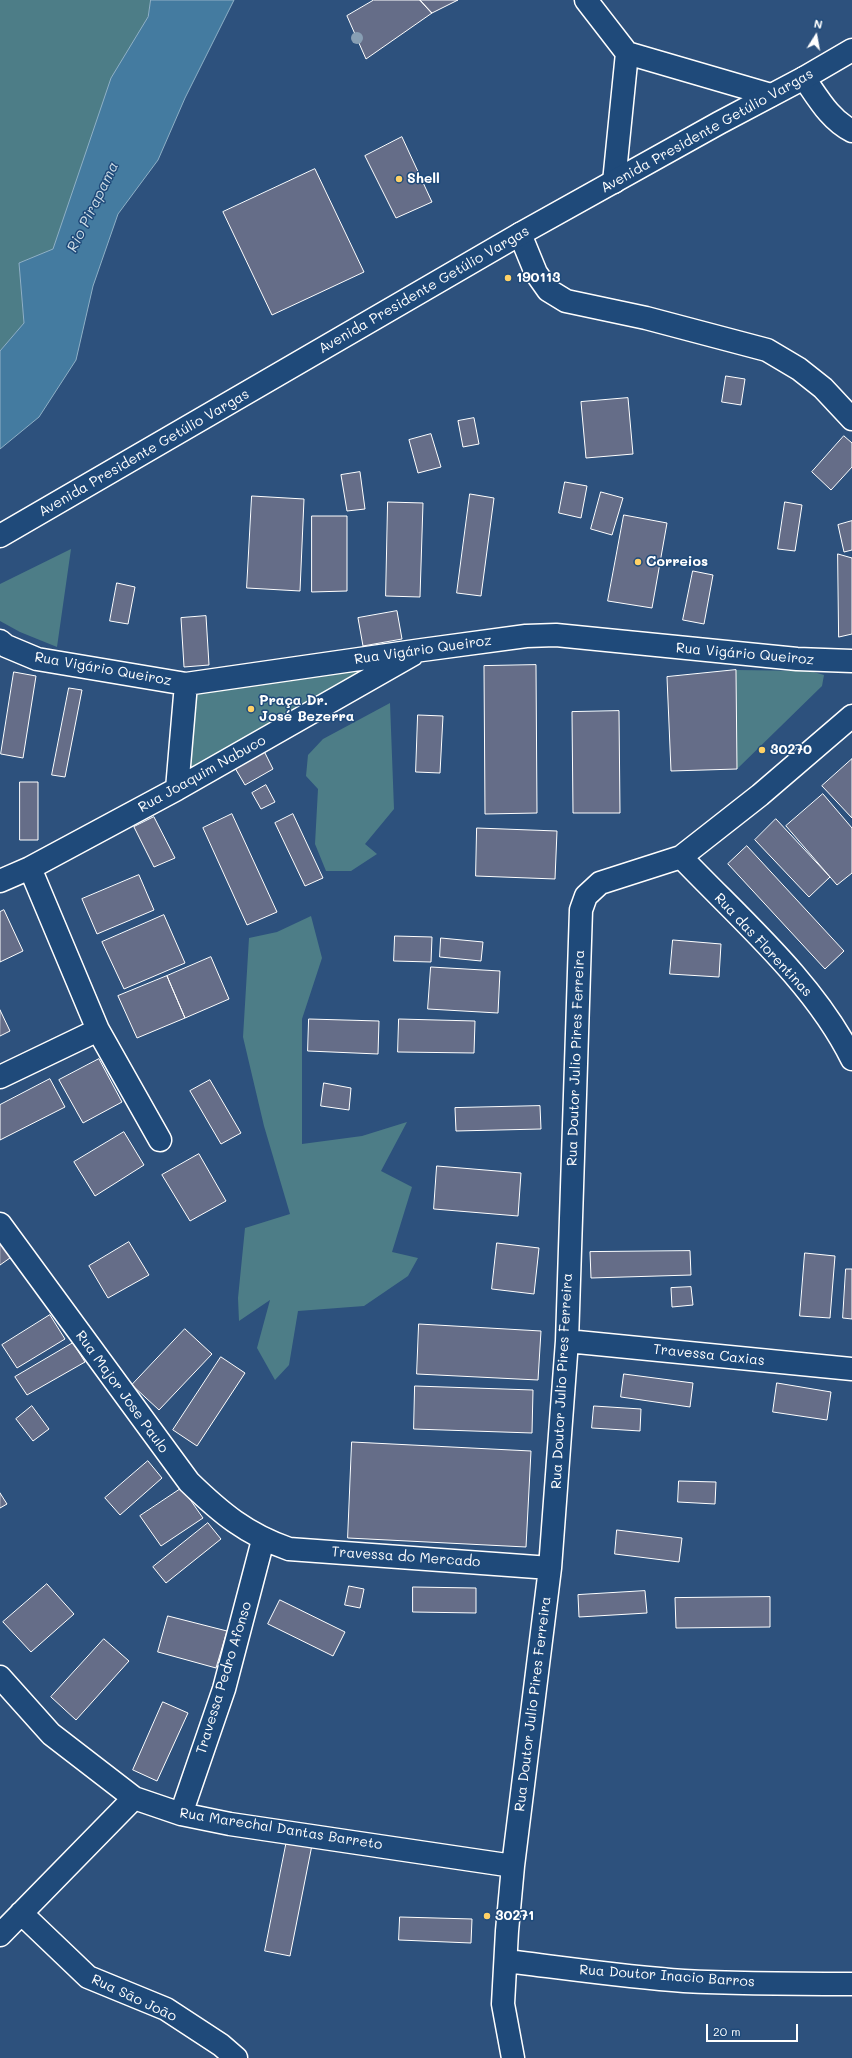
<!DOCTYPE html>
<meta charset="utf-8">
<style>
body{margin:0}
#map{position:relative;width:852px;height:2058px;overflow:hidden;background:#2d517d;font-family:Mali,sans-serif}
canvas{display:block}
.north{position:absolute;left:796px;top:16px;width:40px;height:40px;-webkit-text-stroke:3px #1f4a7a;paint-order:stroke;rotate:11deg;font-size:11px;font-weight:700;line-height:16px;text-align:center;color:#fff}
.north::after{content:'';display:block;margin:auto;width:14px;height:18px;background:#fff;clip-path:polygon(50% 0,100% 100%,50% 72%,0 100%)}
.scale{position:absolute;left:706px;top:2024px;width:92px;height:18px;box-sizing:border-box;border:2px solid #fff;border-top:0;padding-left:5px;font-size:12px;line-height:14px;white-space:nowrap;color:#fff;-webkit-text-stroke:3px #1f4a7a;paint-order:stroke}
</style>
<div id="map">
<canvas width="852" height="2058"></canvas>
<div class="north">N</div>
<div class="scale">20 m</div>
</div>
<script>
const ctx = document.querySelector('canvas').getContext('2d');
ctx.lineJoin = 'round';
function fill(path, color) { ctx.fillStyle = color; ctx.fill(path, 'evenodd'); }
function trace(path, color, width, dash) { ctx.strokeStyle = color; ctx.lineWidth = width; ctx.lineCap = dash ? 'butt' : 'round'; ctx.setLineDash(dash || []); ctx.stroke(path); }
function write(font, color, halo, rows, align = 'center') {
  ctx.font = font + ' Mali,sans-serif'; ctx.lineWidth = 3; ctx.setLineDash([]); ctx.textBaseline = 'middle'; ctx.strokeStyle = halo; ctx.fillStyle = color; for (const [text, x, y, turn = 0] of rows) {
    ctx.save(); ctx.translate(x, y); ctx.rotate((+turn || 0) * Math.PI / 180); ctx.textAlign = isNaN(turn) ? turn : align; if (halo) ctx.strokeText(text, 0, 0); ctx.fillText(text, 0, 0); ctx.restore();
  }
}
const green = new Path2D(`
 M0,0H151L148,17L94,134L53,250L19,263L24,323L0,351Z
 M71,549L57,647L20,632L0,621V584Z
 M422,650L177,789L186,684Z
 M736,670L810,671L824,675L822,686L737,769Z
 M390,703L394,809L365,844L377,854L351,871H326L315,844L318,789L306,776L308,755L323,739Z
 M311,916L322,958L302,1019V1144L362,1136L407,1122L381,1171L412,1187L392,1252L418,1258L408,1276L364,1306L298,1311L289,1365L275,1380L257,1348L270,1300L239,1321L238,1298L245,1228L290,1214L264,1126L243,1037L249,938L277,932Z`);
const water = new Path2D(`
 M151,0H234L185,98L158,160L118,214L93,286L76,360L39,417L0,449V351L24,323L19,263L53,249L111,78L148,17Z`);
const building = new Path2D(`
 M374,0H420L432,13L366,59L347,16Z
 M420,0H458L432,13Z
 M402,137L432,202L396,218L365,156Z
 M315,169L364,272L272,315L223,212Z
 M726,376L745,379L741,405L722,402Z
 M628,398L633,454L586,458L581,402Z
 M474,418L479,444L463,447L458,421Z
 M431,434L441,467L418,473L409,440Z
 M844,436L852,443V467L831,490L812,472Z
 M360,472L365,509L347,511L341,475Z
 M565,482L587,486L581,518L559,513Z
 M601,492L623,498L612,535L591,529Z
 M470,494L494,498L481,596L457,593Z
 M252,496L304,499L300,591L247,588Z
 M388,502L423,503L420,597L386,596Z
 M785,502L802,505L795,551L778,549Z
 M624,515L667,523L652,608L608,601Z
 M312,516H347V591L312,592Z
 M852,521V550L844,552L838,525Z
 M838,554L852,558V634L839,637Z
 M693,571L713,575L704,624L683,620Z
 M117,583L135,587L128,624L110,621Z
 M397,611L402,639L363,646L358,618Z
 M206,616L209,665L184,667L181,618Z
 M536,665L537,813L485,814L484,666Z
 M736,670L737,769L671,771L667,677Z
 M14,672L36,676L23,758L1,754Z
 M69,688L82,690L65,777L52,775Z
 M619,711L620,813H573L572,712Z
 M418,715L443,716L440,773L416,772Z
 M264,751L273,769L245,785L235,768Z
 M852,759V818L822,786Z
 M20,782H38V840H20Z
 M266,785L275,802L261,809L252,793Z
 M823,794L852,828V873L837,885L786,826Z
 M232,814L277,912L247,925L203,828Z
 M293,814L323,878L305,886L275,823Z
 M154,817L175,858L154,867L134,827Z
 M776,819L830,877L809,897L755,840Z
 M477,828L557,831L555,879L476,876Z
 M747,846L844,951L825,969L728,864Z
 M139,875L154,910L97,934L82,899Z
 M4,910L23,951L0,962V912Z
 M164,915L185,963L124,989L102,942Z
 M395,936L432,937L431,962L394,961Z
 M441,938L483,942L481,961L440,957Z
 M673,940L721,944L719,977L670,974Z
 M211,957L229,999L185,1018L167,976Z
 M431,967L500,971L498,1013L428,1009Z
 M167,976L185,1018L137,1038L118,996Z
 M0,1010L10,1031L0,1036Z
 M309,1019L379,1021L378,1054L308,1051Z
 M399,1019L475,1021L474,1053L398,1052Z
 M99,1059L122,1102L83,1123L59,1080Z
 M50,1079L65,1107L0,1140V1105Z
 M210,1080L241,1133L221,1144L190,1091Z
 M324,1083L351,1088L349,1110L321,1106Z
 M540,1106L541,1129L456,1131L455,1108Z
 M124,1132L144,1165L95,1196L74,1162Z
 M199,1154L226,1201L190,1221L162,1175Z
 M437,1166L521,1173L518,1216L434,1209Z
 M0,1239L17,1253L0,1265Z
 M129,1242L149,1275L108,1298L89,1266Z
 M497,1243L539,1248L534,1294L492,1289Z
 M690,1251L691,1275L591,1278L590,1252Z
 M805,1253L835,1256L830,1318L800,1316Z
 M846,1269H852V1319L843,1318Z
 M691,1287L693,1305L672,1307L671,1288Z
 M50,1315L65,1339L17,1368L2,1345Z
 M419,1324L541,1331L538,1380L417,1374Z
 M185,1329L212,1354L159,1410L132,1385Z
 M73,1343L85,1362L27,1395L15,1377Z
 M221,1357L245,1373L197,1446L173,1430Z
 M624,1374L693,1383L690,1407L621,1397Z
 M777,1383L831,1392L827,1420L773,1412Z
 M415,1386L533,1390L532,1433L414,1429Z
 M32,1406L49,1429L33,1441L16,1419Z
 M594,1406L641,1409L640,1431L592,1428Z
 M352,1442L531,1451L526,1547L348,1538Z
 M148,1461L162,1478L120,1515L105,1498Z
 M679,1481L716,1482L715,1504L678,1502Z
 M182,1488L203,1518L161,1546L140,1516Z
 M0,1493L7,1504L0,1508Z
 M208,1523L221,1539L166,1583L153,1567Z
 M617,1530L682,1538L679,1562L615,1554Z
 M47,1584L74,1614L31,1652L3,1622Z
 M349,1586L364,1589L360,1608L345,1605Z
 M413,1587L476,1588V1613L413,1612Z
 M645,1591L647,1613L579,1617L578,1595Z
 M770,1597V1627L676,1628L675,1598Z
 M280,1600L345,1632L333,1656L268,1624Z
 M168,1616L227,1631L216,1668L158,1652Z
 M104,1639L129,1661L76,1720L51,1697Z
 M163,1702L188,1713L157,1781L133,1770Z
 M287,1840L312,1845L290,1956L265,1951Z
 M400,1917L472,1919L471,1943L399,1940Z`);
const minor = new Path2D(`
 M586,0L627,53L614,182
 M627,53L771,95
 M804,78C818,98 830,120 852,131
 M520,234L536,273L548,290L566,301L646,318L767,350L799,369L823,388L852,419
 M0,641L6,646L37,659L186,684L422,650L526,636L556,635L797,659L852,661
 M177,789L186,684
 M681,857C740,919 814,982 852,1059
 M30,868L98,1030L160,1140
 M0,881L30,868L177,789L412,655
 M0,1077L98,1030
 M0,1224L189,1482C221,1513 246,1534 289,1549L550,1568
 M567,1341L852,1369
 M0,1677L51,1734L134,1798L181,1814L230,1824L513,1866
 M181,1814L224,1689L263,1540
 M21,1913L88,1977L166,2009L221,2045L236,2058
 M0,1935L134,1798
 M506,1961C565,1968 625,1977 684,1981C740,1984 796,1984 852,1984
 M513,2058L503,2004L507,1931L513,1866L550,1568L567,1341L581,910L586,896L600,883L681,857L760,795L852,716`);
const major = new Path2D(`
 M0,536L520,234L719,123L804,78L852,50`);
const trees = [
 [357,38]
];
const markers = [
 [399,179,4,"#ffd166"],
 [508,278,4,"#ffd166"],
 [638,562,4,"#ffd166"],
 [251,709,4,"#ffd166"],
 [762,750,4,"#ffd166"],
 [487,1916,4,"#ffd166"]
];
const streetNames = [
 ["Avenida Presidente Getúlio Vargas",707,131,-29],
 ["Avenida Presidente Getúlio Vargas",424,290,-30],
 ["Avenida Presidente Getúlio Vargas",144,453,-30],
 ["Rua Vigário Queiroz",423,650,-8],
 ["Rua Vigário Queiroz",745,654,5],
 ["Rua Vigário Queiroz",103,669,10],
 ["Rua Joaquim Nabuco",202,774,-29],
 ["Rua das Florentinas",763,945,47],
 ["Rua Doutor Julio Pires Ferreira",576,1058,-88],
 ["Travessa Caxias",709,1355,6],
 ["Rua Doutor Julio Pires Ferreira",562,1381,-87],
 ["Rua Major Jose Paulo",122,1392,54],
 ["Travessa do Mercado",406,1557,4],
 ["Travessa Pedro Afonso",224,1678,-73],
 ["Rua Doutor Julio Pires Ferreira",533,1704,-83],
 ["Rua Marechal Dantas Barreto",281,1829,9],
 ["Rua Doutor Inacio Barros",667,1976,4],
 ["Rua São João",134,1998,25]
];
const poiNames = [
 ["Shell",407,179],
 ["190113",516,278],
 ["Correios",646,562],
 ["Praça Dr.",259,701],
 ["José Bezerra",259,717],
 ["30270",770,750],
 ["30271",495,1916]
];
const waterNames = [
 ["Rio Pirapama",93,207,-64]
];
fill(green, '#4d7d87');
fill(water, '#447ba0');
trace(water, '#8fb0c6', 1);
fill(building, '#656d88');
trace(building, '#fff', 1);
trace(minor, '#fff', 25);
trace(major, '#fff', 25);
trace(minor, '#1f4a7a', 22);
trace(major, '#1f4a7a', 22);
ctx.fillStyle = '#889fb4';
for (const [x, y] of trees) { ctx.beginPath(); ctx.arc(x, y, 6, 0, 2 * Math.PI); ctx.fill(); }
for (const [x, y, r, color] of markers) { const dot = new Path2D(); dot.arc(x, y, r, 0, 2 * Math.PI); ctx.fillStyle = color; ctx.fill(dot); trace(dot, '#1f4a7a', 1.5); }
write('14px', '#fff', '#1f4a7a', streetNames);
write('bold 14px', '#fff', '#1f4a7a', poiNames, 'left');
write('italic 15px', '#d0dee7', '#1f4a7a', waterNames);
</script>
